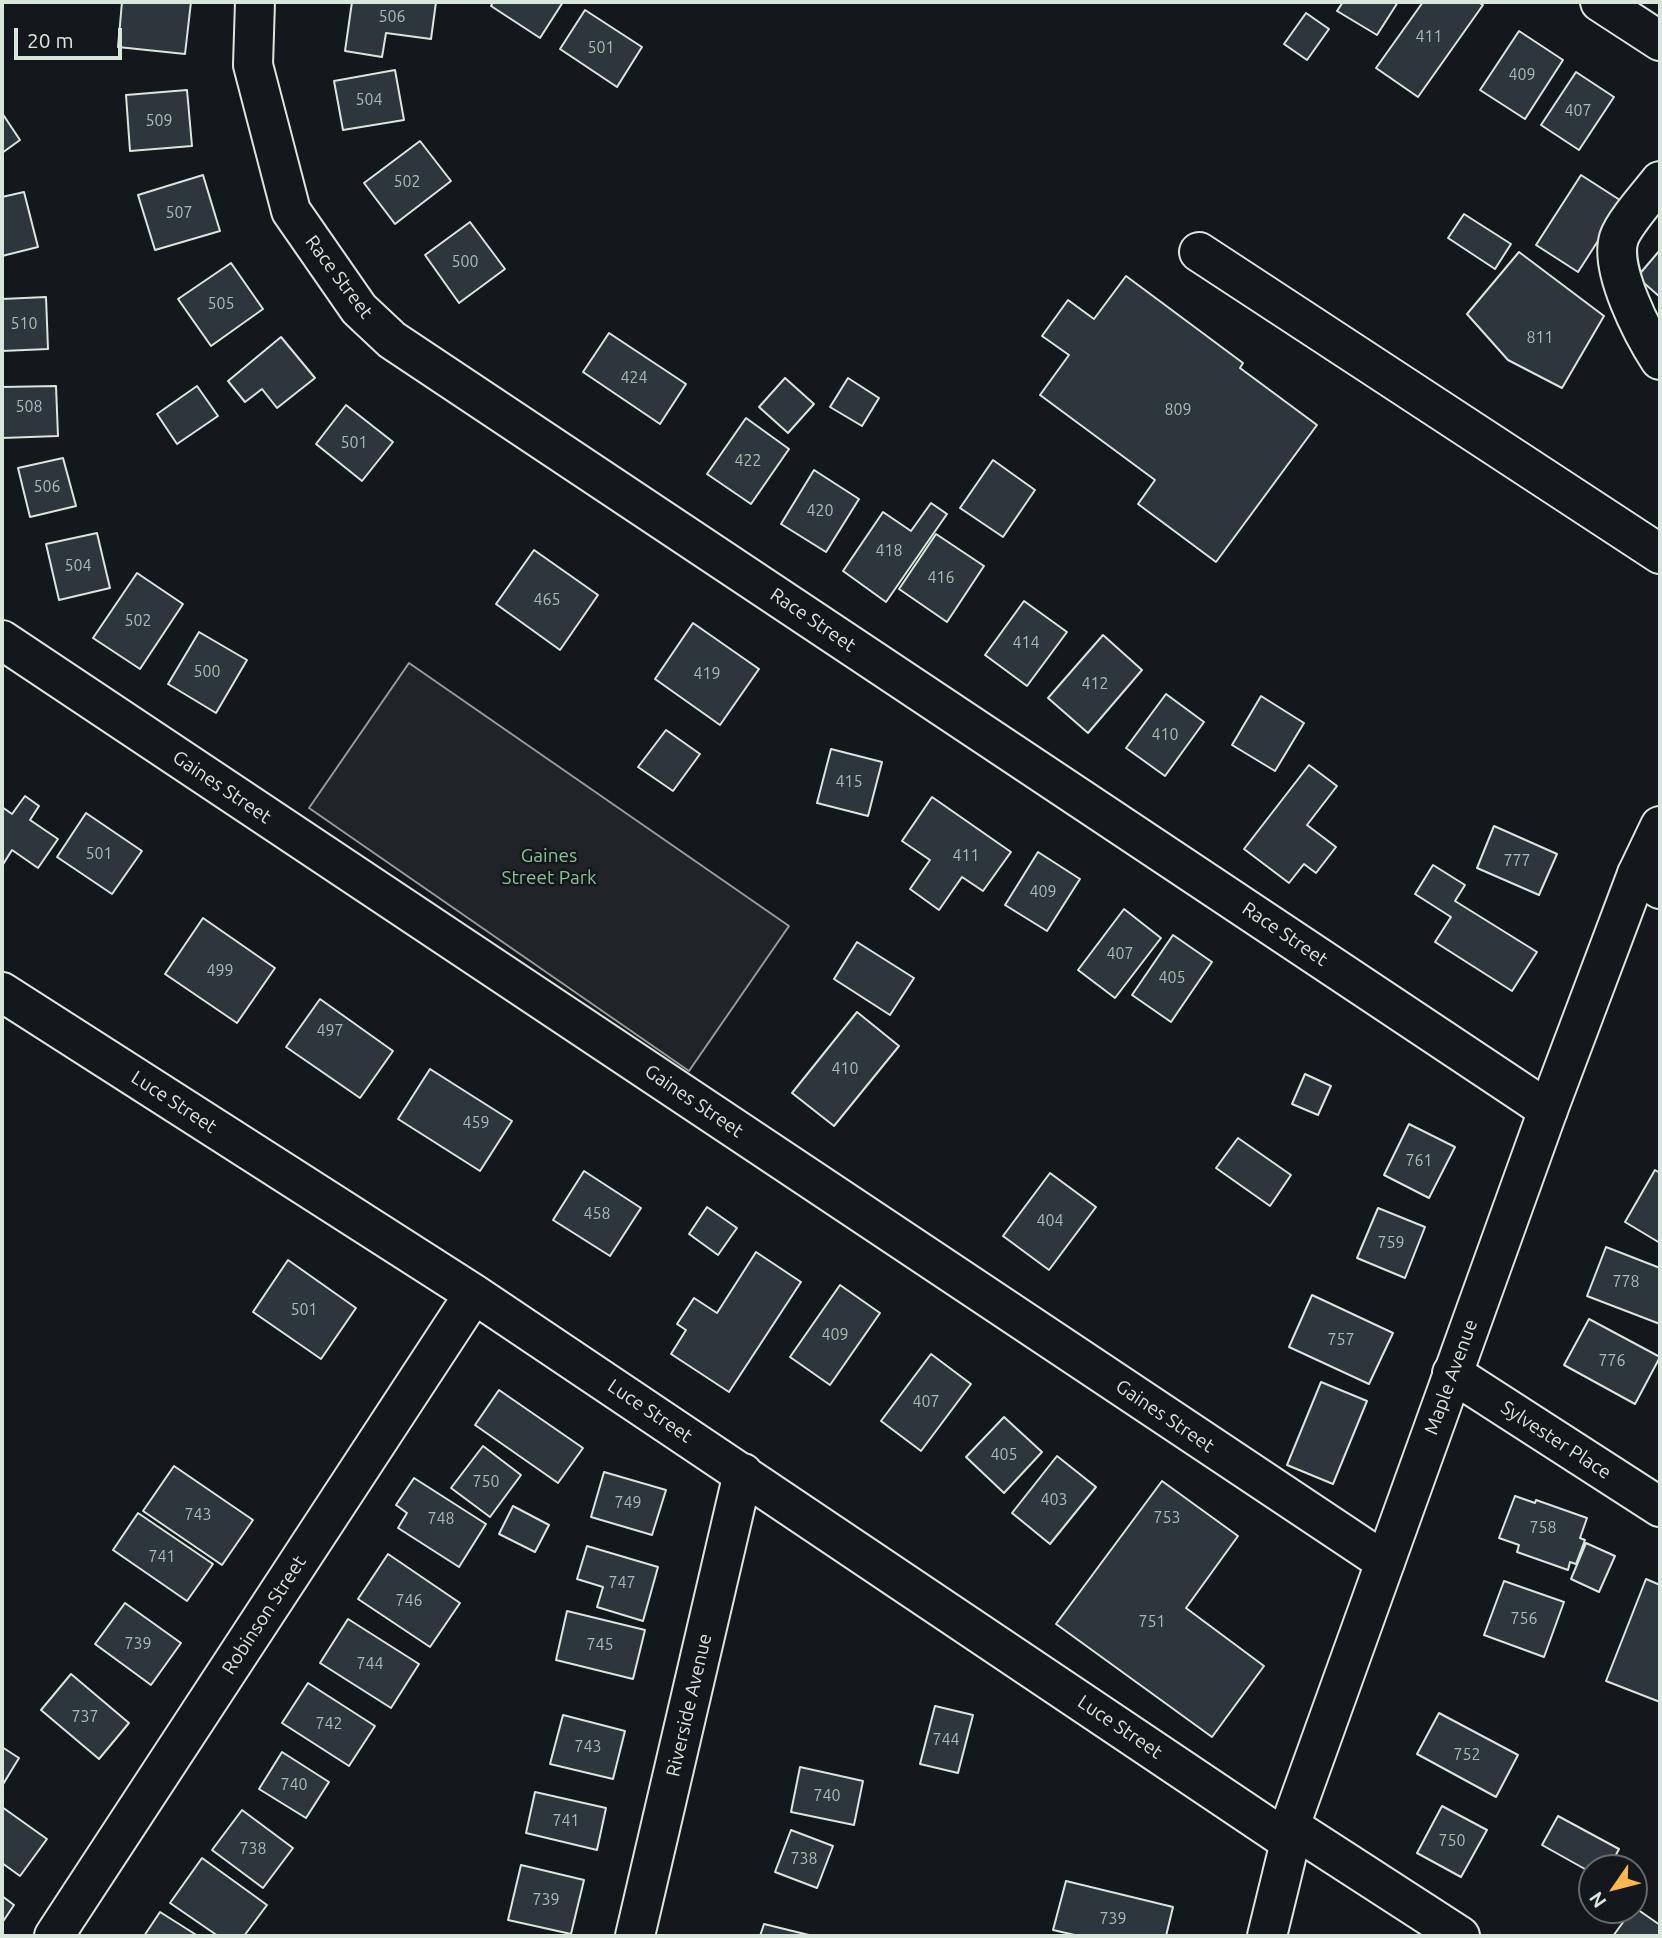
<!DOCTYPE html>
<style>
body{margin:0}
#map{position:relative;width:1662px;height:1938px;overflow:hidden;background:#14181c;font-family:Ubuntu,sans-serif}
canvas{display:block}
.frame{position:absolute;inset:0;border:4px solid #d8e6dc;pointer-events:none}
.north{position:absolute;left:1578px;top:1854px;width:70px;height:70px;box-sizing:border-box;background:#14181c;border:2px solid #626a69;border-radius:50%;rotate:235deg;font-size:19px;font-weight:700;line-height:28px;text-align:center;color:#d8e6dc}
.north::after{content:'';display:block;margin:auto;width:24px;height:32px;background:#ffb74d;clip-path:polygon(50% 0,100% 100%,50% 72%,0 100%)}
.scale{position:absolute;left:14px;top:28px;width:108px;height:32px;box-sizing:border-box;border:4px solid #d8e6dc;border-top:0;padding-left:9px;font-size:21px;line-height:24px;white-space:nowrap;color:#d8e6dc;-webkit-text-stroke:5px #14181c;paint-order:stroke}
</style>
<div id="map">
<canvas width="1662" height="1938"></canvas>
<div class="frame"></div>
<div class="north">N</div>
<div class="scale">20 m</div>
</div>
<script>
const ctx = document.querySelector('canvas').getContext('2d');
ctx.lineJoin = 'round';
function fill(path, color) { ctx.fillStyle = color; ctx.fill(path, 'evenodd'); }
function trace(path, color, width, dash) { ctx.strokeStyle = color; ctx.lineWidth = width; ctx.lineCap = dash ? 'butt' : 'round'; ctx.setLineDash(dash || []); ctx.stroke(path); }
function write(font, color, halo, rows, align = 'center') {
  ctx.font = font + ' Ubuntu,sans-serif'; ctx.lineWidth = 5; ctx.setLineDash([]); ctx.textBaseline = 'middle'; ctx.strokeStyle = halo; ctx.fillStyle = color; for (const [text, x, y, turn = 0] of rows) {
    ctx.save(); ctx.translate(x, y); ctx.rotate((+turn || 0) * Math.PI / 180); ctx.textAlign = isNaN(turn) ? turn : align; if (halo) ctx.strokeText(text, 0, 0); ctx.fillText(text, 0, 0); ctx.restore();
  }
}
const green = new Path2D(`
 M409,663L789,926L689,1071L309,808Z`);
const building = new Path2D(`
 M122,2H191L185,54L118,47Z
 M352,2H436L431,39L386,33L382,57L345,51Z
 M493,2H563L540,38L491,6Z
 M1343,2H1398L1377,35L1337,11Z
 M1423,2H1478L1483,5L1418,97L1376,68Z
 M585,10L642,47L617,87L560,49Z
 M1306,13L1329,29L1307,60L1284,44Z
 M1519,31L1563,60L1525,119L1480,90Z
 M395,70L404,120L343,130L334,81Z
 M1576,72L1614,97L1579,150L1541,125Z
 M187,90L192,146L130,151L126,95Z
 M2,113L20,140L2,153Z
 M420,141L451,181L395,224L364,183Z
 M203,175L220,231L155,250L138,195Z
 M1581,175L1623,202L1578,272L1536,245Z
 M24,192L38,247L2,256V197Z
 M1464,214L1511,244L1495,269L1448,238Z
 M470,222L505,269L459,303L425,255Z
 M1660,250V297L1637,277Z
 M1519,252L1604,316L1562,388L1508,360L1467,314Z
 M231,263L263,309L211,346L178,299Z
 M1126,276L1243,363L1240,368L1317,425L1216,562L1138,504L1155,480L1040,395L1069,355L1042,336L1068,300L1094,319Z
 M46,297L48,349L2,351V299Z
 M609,333L686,384L660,424L583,372Z
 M281,337L315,378L277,408L262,389L245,402L228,381Z
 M785,378L814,404L788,433L759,407Z
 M848,378L879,398L862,426L830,407Z
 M56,386L58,436L2,438V387Z
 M197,386L218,416L177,444L157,414Z
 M346,405L393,442L362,481L316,444Z
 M746,418L789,449L751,504L707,474Z
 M63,458L76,506L30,517L18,468Z
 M993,460L1035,490L1003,537L960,508Z
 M814,470L859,499L826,552L781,524Z
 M931,503L947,514L886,602L843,571L883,512L911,531Z
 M97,533L110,588L59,600L46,544Z
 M936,534L984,566L947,622L899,589Z
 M534,550L598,595L560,650L496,604Z
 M137,573L183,604L140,669L93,638Z
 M1024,601L1067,632L1027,686L985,655Z
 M693,623L759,669L720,725L655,679Z
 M199,632L247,660L216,713L168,684Z
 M1103,635L1142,670L1088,733L1048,698Z
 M1166,694L1204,722L1165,776L1126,748Z
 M1261,696L1304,723L1275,771L1232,745Z
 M666,730L700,754L673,791L638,767Z
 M831,749L882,762L868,816L817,803Z
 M1309,765L1337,786L1307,825L1336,847L1316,873L1304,864L1289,883L1244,849Z
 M25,796L39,806L30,820L58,839L38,868L12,850L2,866V807L12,814Z
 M932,797L1011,852L983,891L962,877L939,910L910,889L930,860L902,841Z
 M86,813L142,851L112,894L57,857Z
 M1494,826L1557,854L1539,895L1477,868Z
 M1038,852L1080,879L1047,931L1005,905Z
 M1433,865L1465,885L1455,901L1537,952L1512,991L1435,942L1451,917L1415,894Z
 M1124,909L1161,938L1115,998L1078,970Z
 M203,918L275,968L237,1023L165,974Z
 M1173,935L1212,962L1171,1022L1132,995Z
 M857,942L914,978L890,1015L834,979Z
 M320,999L393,1051L360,1098L286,1047Z
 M857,1012L899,1046L834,1126L792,1093Z
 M430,1069L512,1121L480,1171L398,1119Z
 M1305,1074L1331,1086L1318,1115L1292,1104Z
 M1409,1124L1455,1147L1429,1198L1384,1175Z
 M1238,1138L1291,1175L1270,1206L1216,1168Z
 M1655,1170L1660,1173V1243L1625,1222Z
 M584,1171L641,1208L610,1256L553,1220Z
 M1050,1173L1096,1207L1049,1270L1003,1236Z
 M707,1207L737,1228L718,1255L689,1234Z
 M1378,1208L1425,1227L1405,1278L1357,1258Z
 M1606,1247L1660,1268V1324L1587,1296Z
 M756,1252L801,1282L729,1392L671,1354L686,1330L677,1324L694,1298L717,1313Z
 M288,1260L356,1308L321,1359L253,1312Z
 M840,1285L880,1313L830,1385L790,1357Z
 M1312,1295L1393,1333L1369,1384L1289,1347Z
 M1589,1319L1660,1357L1635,1404L1564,1365Z
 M931,1354L971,1384L921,1451L881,1421Z
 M1321,1382L1367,1401L1333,1484L1287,1465Z
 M499,1390L583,1448L558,1483L475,1425Z
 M1004,1417L1042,1452L1004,1493L966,1457Z
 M483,1446L521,1475L490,1517L451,1488Z
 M1057,1456L1096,1487L1050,1544L1012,1513Z
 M174,1466L253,1520L222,1565L143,1511Z
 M604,1472L666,1490L652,1535L591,1517Z
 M414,1478L486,1524L459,1567L398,1528L407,1513L396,1505Z
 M1162,1481L1238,1536L1186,1608L1264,1666L1212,1737L1056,1624Z
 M1515,1496L1535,1503L1536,1500L1587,1518L1580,1538L1585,1540L1576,1564L1570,1562L1568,1570L1517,1552L1519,1545L1499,1538Z
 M513,1506L549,1525L535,1552L499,1534Z
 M138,1513L213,1564L187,1601L113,1550Z
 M1586,1543L1615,1556L1599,1592L1571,1579Z
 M587,1546L658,1567L643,1621L597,1607L603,1587L577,1579Z
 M388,1554L460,1603L430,1647L358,1599Z
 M1646,1579L1660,1585V1702L1606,1681Z
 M1504,1581L1564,1602L1544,1657L1484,1635Z
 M125,1603L181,1643L151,1685L95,1644Z
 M567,1611L645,1630L633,1679L556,1660Z
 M348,1619L419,1664L391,1708L320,1663Z
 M71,1674L129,1723L99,1759L41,1710Z
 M308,1683L375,1726L349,1766L282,1723Z
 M935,1706L973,1715L958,1773L920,1764Z
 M1439,1713L1518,1755L1496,1797L1417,1754Z
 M563,1715L625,1731L613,1779L550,1764Z
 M2,1747L19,1758L2,1786Z
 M282,1752L329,1782L306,1818L259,1789Z
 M800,1767L863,1781L854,1825L791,1812Z
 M535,1792L606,1808L597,1850L526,1833Z
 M1442,1806L1487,1830L1461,1877L1417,1853Z
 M2,1807L47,1839L20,1876L2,1863Z
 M242,1810L293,1848L263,1888L212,1850Z
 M1558,1816L1619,1849L1609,1868H1592V1873L1542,1845Z
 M791,1830L833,1846L817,1888L775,1872Z
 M202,1858L267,1905L244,1936H218L170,1903Z
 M521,1865L584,1880L571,1934L508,1920Z
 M1066,1881L1173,1907L1166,1936H1079L1053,1930Z
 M2,1896L14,1905L2,1923Z
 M1634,1907L1660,1925V1936H1613L1632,1910H1634Z
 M160,1912L198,1936H144Z
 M764,1924L813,1936H760Z`);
const minor = new Path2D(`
 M255,2L253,65L291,211L359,309L392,340L1548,1110
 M1600,2L1660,41
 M1660,181C1650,194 1624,223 1619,238C1609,269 1643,334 1660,360
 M1199,252L1660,554
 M2,640L1385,1562
 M1637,874L1660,889
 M2,992L474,1294L1290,1842
 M1452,1373L1660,1507
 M1290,1826L1460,1936
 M54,1936L474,1294
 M635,1936L743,1473`);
const major = new Path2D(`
 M1267,1936L1290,1842V1826L1548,1110L1637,874L1660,826`);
const numberNames = [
 ["506",392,17],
 ["411",1429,37],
 ["501",601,48],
 ["409",1522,75],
 ["504",369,100],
 ["407",1578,111],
 ["509",159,121],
 ["502",407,182],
 ["507",179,213],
 ["500",465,262],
 ["505",221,304],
 ["510",24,324],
 ["811",1540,338],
 ["424",634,378],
 ["508",29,407],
 ["809",1178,410],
 ["501",354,443],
 ["422",748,461],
 ["506",47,487],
 ["420",820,511],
 ["418",889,551],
 ["504",78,566],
 ["416",941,578],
 ["465",547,600],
 ["502",138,621],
 ["414",1026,643],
 ["500",207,672],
 ["419",707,674],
 ["412",1095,684],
 ["410",1165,735],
 ["415",849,782],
 ["501",99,854],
 ["411",966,856],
 ["777",1517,861],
 ["409",1043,892],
 ["407",1120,954],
 ["499",220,971],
 ["405",1172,978],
 ["497",330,1031],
 ["410",845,1069],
 ["459",476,1123],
 ["761",1419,1161],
 ["458",597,1214],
 ["404",1050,1221],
 ["759",1391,1243],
 ["778",1626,1282],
 ["501",304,1310],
 ["409",835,1335],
 ["757",1341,1340],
 ["776",1612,1361],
 ["407",926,1402],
 ["405",1004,1455],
 ["750",486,1482],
 ["403",1054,1500],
 ["749",628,1503],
 ["743",198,1515],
 ["753",1167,1518],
 ["748",441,1519],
 ["758",1543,1528],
 ["741",162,1557],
 ["747",622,1583],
 ["746",409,1601],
 ["756",1524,1619],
 ["751",1152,1622],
 ["739",138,1644],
 ["745",600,1645],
 ["744",370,1664],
 ["737",85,1717],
 ["742",329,1724],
 ["744",946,1740],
 ["743",588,1747],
 ["752",1467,1755],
 ["740",294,1785],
 ["740",827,1796],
 ["741",566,1821],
 ["750",1452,1841],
 ["738",253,1849],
 ["738",804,1859],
 ["739",546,1900],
 ["739",1113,1919]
];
const streetNames = [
 ["Race Street",339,277,53],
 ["Race Street",813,620,34],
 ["Gaines Street",222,787,34],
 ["Race Street",1285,934,34],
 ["Gaines Street",694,1101,34],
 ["Luce Street",174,1102,33],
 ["Maple Avenue",1451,1377,-70],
 ["Luce Street",650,1411,34],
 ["Gaines Street",1165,1416,34],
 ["Sylvester Place",1556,1440,33],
 ["Robinson Street",264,1615,-57],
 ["Riverside Avenue",689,1705,-77],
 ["Luce Street",1120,1727,34]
];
const parkNames = [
 ["Gaines",549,856],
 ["Street Park",549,878]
];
fill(green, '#202428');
trace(green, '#939e99', 2);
fill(building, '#2c363c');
trace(building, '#d8e6dc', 2);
trace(minor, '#d8e6dc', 42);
trace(major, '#d8e6dc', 42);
trace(minor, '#14181c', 38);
trace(major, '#14181c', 38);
write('16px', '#adbab4', null, numberNames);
write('19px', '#d8e6dc', '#14181c', streetNames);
write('19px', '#8ac095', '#14181c', parkNames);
</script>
